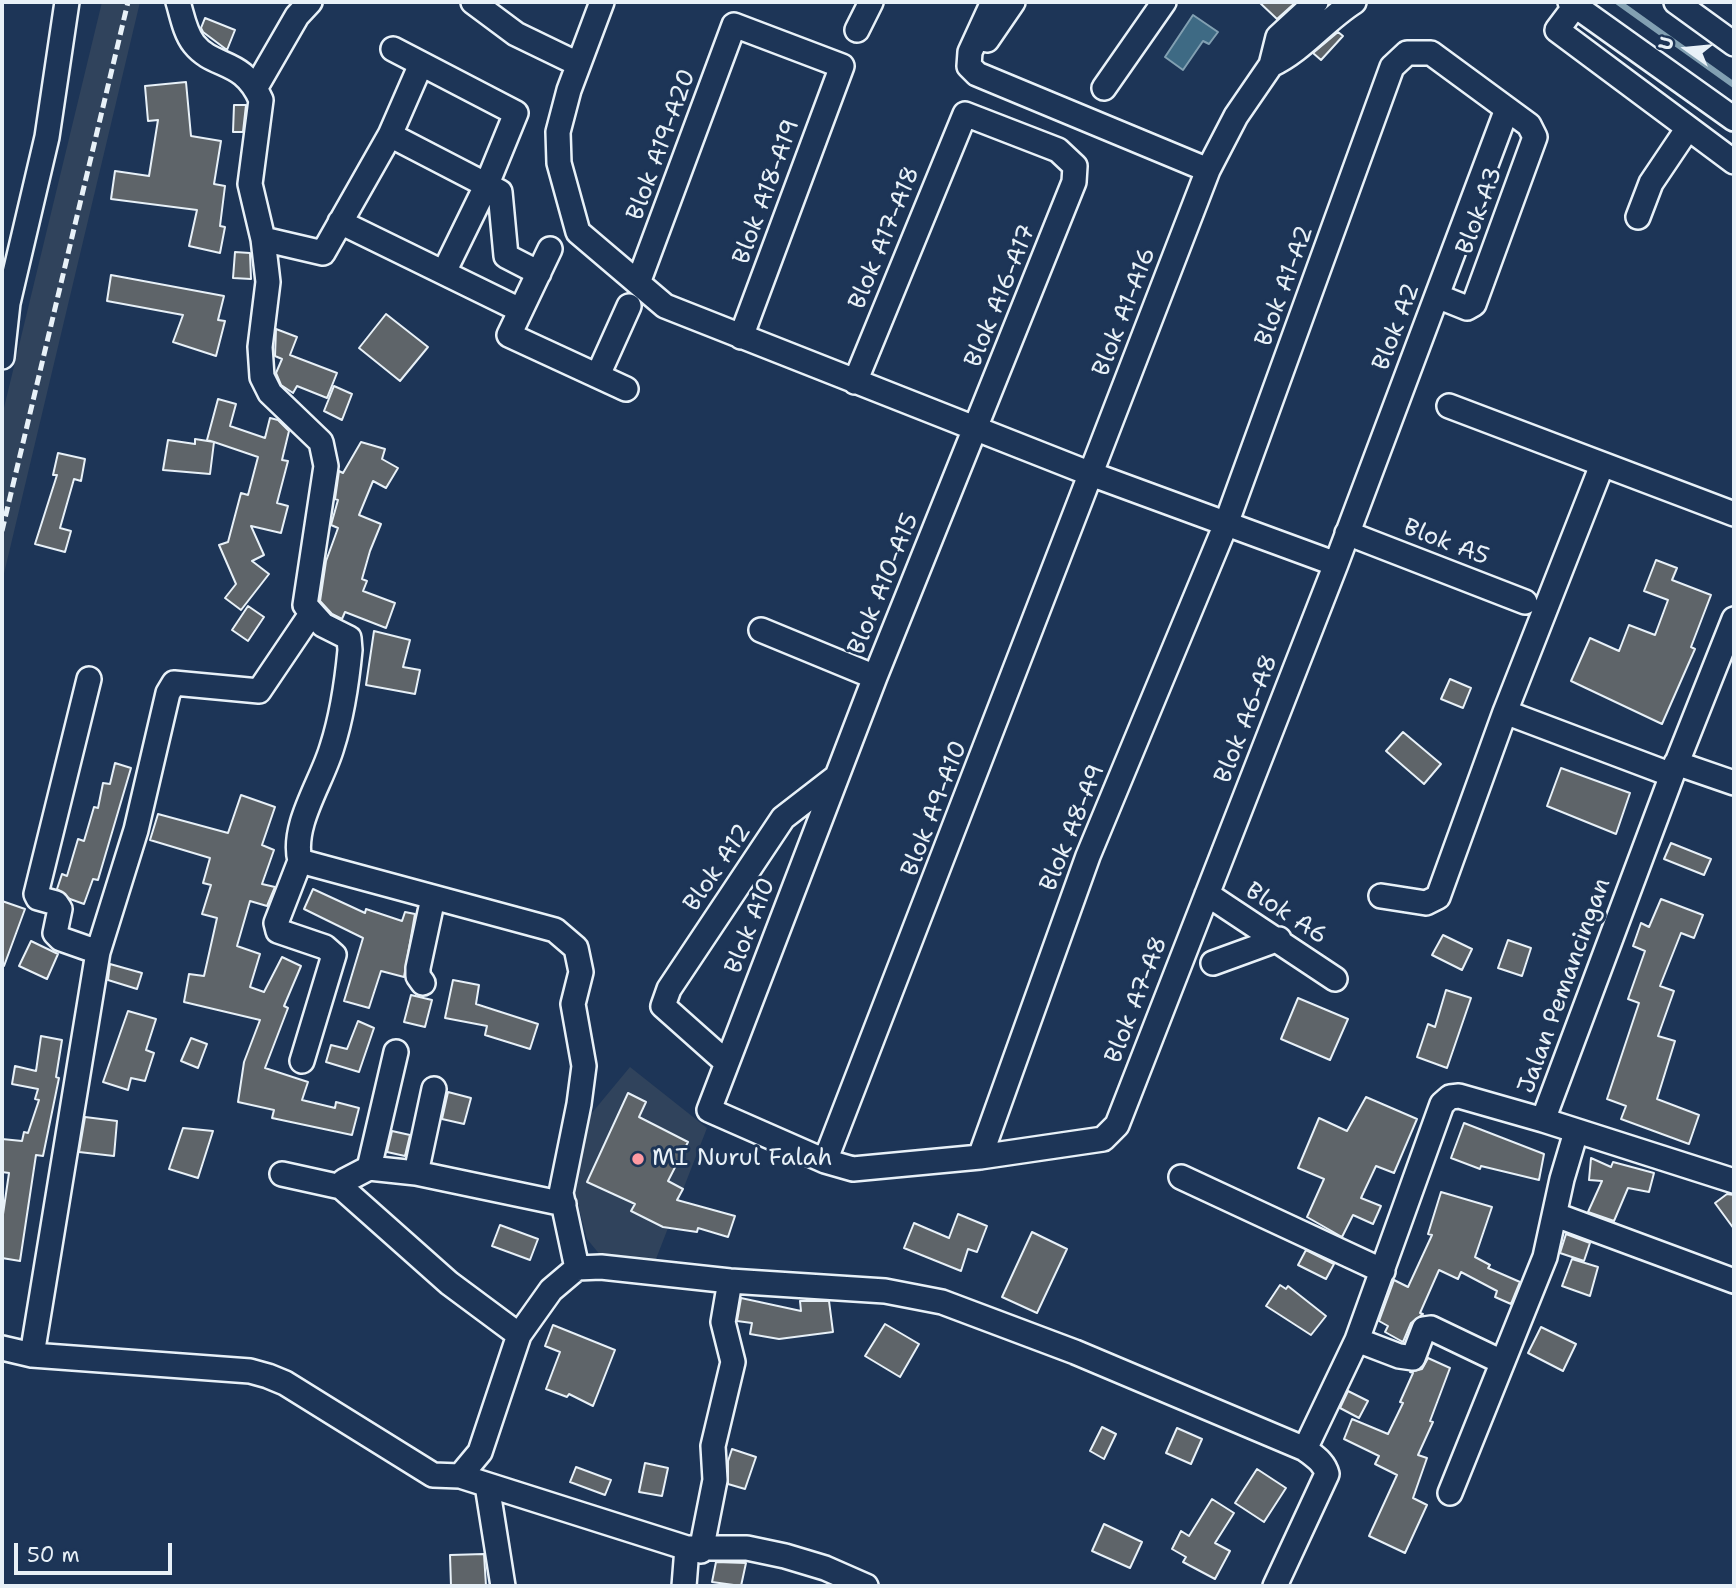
<!DOCTYPE html>
<style>
body{margin:0}
#map{position:relative;width:1736px;height:1588px;overflow:hidden;background:#1d3557;font-family:"Shantell Sans",sans-serif}
canvas{display:block}
.frame{position:absolute;inset:0;border:4px solid #e8f1f8;pointer-events:none}
.north{position:absolute;left:1652px;top:14px;width:70px;height:70px;-webkit-text-stroke:5px #1d3557;paint-order:stroke;rotate:285deg;font-size:19px;font-weight:700;line-height:28px;text-align:center;color:#e8f1f8}
.north::after{content:'';display:block;margin:auto;width:24px;height:32px;background:#e8f1f8;clip-path:polygon(50% 0,100% 100%,50% 72%,0 100%)}
.scale{position:absolute;left:14px;top:1543px;width:158px;height:32px;box-sizing:border-box;border:4px solid #e8f1f8;border-top:0;padding-left:9px;font-size:21px;line-height:24px;white-space:nowrap;color:#e8f1f8;-webkit-text-stroke:5px #1d3557;paint-order:stroke}
</style>
<div id="map">
<canvas width="1736" height="1588"></canvas>
<div class="frame"></div>
<div class="north">U</div>
<div class="scale">50 m</div>
</div>
<script>
const ctx = document.querySelector('canvas').getContext('2d');
ctx.lineJoin = 'round';
function fill(path, color) { ctx.fillStyle = color; ctx.fill(path, 'evenodd'); }
function trace(path, color, width, dash) { ctx.strokeStyle = color; ctx.lineWidth = width; ctx.lineCap = dash ? 'butt' : 'round'; ctx.setLineDash(dash || []); ctx.stroke(path); }
function write(font, color, halo, rows, align = 'center') {
  ctx.font = font + ' "Shantell Sans",sans-serif'; ctx.lineWidth = 6; ctx.setLineDash([]); ctx.textBaseline = 'middle'; ctx.strokeStyle = halo; ctx.fillStyle = color; for (const [text, x, y, turn = 0] of rows) {
    ctx.save(); ctx.translate(x, y); ctx.rotate((+turn || 0) * Math.PI / 180); ctx.textAlign = isNaN(turn) ? turn : align; if (halo) ctx.strokeText(text, 0, 0); ctx.fillText(text, 0, 0); ctx.restore();
  }
}
const built = new Path2D(`
 M102,2H140L2,582V416Z
 M630,1067L707,1128L654,1264L601,1256L587,1239L574,1190L591,1114Z`);
const water = new Path2D(`
 M1193,15L1218,32L1209,44L1203,41L1183,70L1165,57Z`);
const stream = new Path2D(`
 M1618,2L1734,85`);
const building = new Path2D(`
 M1259,2H1296L1277,19Z
 M205,18L235,30L227,50L203,32L201,28Z
 M1338,32L1343,36L1321,60L1313,53Z
 M186,82L191,136L221,141L214,184L225,186L220,226L225,227L220,253L189,246L197,210L111,199L115,171L149,176L158,120L148,121L145,86Z
 M234,105H246L243,132H233Z
 M235,252L250,253L251,279L233,278Z
 M111,275L224,296L218,320L225,321L216,356L173,342L183,315L107,301Z
 M386,314L428,347L400,381L359,348Z
 M276,329L297,337L290,355L337,373L327,398L297,386L293,393L281,385L276,373L282,359L275,356Z
 M334,386L352,394L342,420L324,411Z
 M218,399L236,404L230,426L265,438L270,418L278,420L289,431L282,460L288,461L277,503L288,506L281,533L251,526L264,555L252,561L269,574L241,610L225,598L236,584L219,545L228,542L241,493L248,495L258,457L214,442L210,474L163,470L168,440L195,444V439L214,442L207,440Z
 M361,442L385,449L382,459L398,468L386,488L373,481L359,515L381,524L370,551L362,579L367,581L363,591L395,603L386,628L345,612L342,619L332,614L320,601L326,561L338,528L331,525L338,500L335,499L339,471L343,473Z
 M58,453L85,459L81,481L74,479L60,528L71,531L65,552L35,544L57,475H53Z
 M1656,560L1677,568L1672,580L1711,595L1691,647L1695,649L1662,724L1571,681L1590,638L1619,651L1629,625L1655,635L1668,600L1644,591Z
 M248,606L264,617L248,641L232,630Z
 M374,631L410,640L403,667L420,670L415,694L366,685Z
 M1450,679L1471,688L1463,708L1441,699Z
 M1403,732L1441,764L1424,784L1386,751Z
 M115,763L131,768L98,880L93,879L84,904L70,899L57,889L62,874L67,876L78,839L84,841L94,807L98,808L103,783L110,784Z
 M1561,768L1630,793L1616,834L1547,806Z
 M241,795L275,807L262,845L274,850L262,884L275,887L267,906L250,901L237,946L260,954L250,987L264,992L282,957L301,966L284,1006L288,1008L265,1068L308,1082L302,1100L335,1108L336,1102L359,1108L352,1135L272,1118L274,1110L238,1102L244,1062L260,1020L184,1002L189,974L204,976L217,918L202,914L211,885L203,883L210,858L150,840L158,814L228,833Z
 M1671,843L1711,859L1704,875L1664,859Z
 M313,889L365,913L366,909L402,921L405,912L415,914L404,977L381,971L369,1008L344,1001L363,938L304,909Z
 M1661,899L1703,915L1694,938L1681,933L1660,986L1674,991L1658,1036L1675,1041L1657,1099L1699,1115L1689,1144L1621,1119L1626,1106L1607,1099L1639,1003L1628,999L1645,951L1633,946L1641,923L1649,927Z
 M2,901L25,909L4,966H2Z
 M1443,935L1472,949L1462,970L1432,955Z
 M1508,940L1531,948L1522,976L1498,968Z
 M31,941L58,954L47,979L19,966Z
 M110,964L142,973L137,989L108,980Z
 M453,980L479,985L476,1004L538,1024L530,1049L485,1035L487,1026L445,1018Z
 M1446,990L1471,998L1447,1068L1417,1057L1428,1024L1435,1027Z
 M411,995L432,1000L425,1027L404,1022Z
 M1298,998L1348,1019L1330,1060L1281,1039Z
 M128,1011L156,1019L146,1050L154,1053L145,1081L131,1078L128,1090L103,1082Z
 M358,1021L374,1028L359,1072L326,1062L331,1045L347,1049Z
 M41,1036L62,1040L56,1077L59,1078L43,1156L36,1155L20,1261L2,1258V1221L9,1173L2,1172V1139L22,1141L24,1132L28,1133L39,1100L35,1099L38,1089L12,1084L15,1066L36,1071Z
 M191,1038L207,1044L198,1068L181,1061Z
 M448,1092L471,1098L464,1124L442,1119Z
 M628,1093L646,1102L639,1117L688,1142L668,1181L683,1189L677,1200L735,1216L728,1237L698,1228L697,1232L663,1227L631,1211L635,1204L587,1182Z
 M1366,1097L1417,1119L1394,1173L1376,1166L1361,1198L1381,1206L1373,1224L1353,1215L1342,1237L1307,1217L1324,1179L1298,1168L1319,1118L1347,1131Z
 M85,1117L117,1121L114,1156L79,1152Z
 M1464,1123L1544,1154L1539,1180L1481,1166L1480,1169L1451,1158Z
 M183,1128L213,1131L198,1178L169,1169Z
 M392,1131L410,1135L405,1156L387,1152Z
 M1591,1158L1611,1167L1613,1162L1654,1173L1649,1192L1628,1188L1614,1221L1588,1212L1602,1181L1589,1180Z
 M1441,1192L1492,1207L1475,1257L1490,1265L1488,1268L1520,1282L1511,1304L1495,1297L1497,1291L1461,1272L1458,1279L1439,1270L1420,1313L1423,1314L1411,1323L1403,1342L1385,1332L1388,1326L1379,1321L1394,1280L1408,1287L1432,1235L1428,1234Z
 M1727,1194L1734,1195V1229L1715,1203Z
 M958,1214L987,1226L977,1252L968,1249L961,1271L904,1248L914,1223L949,1238Z
 M500,1225L538,1239L530,1260L492,1246Z
 M1032,1232L1067,1249L1037,1313L1002,1297Z
 M1566,1234L1590,1243L1584,1261L1560,1253Z
 M1306,1250L1334,1264L1326,1279L1298,1265Z
 M1572,1259L1598,1267L1590,1296L1562,1286Z
 M1280,1285L1286,1289L1288,1286L1326,1316L1311,1335L1266,1306Z
 M741,1298L801,1311L800,1301H829L833,1332L779,1339L750,1334L752,1323L737,1321Z
 M885,1324L919,1344L900,1377L865,1356Z
 M553,1325L615,1350L593,1406L569,1394L567,1397L546,1389L560,1352L545,1346Z
 M1541,1327L1576,1344L1563,1371L1528,1353Z
 M1428,1358L1450,1368L1430,1421L1433,1422L1418,1455L1427,1458L1413,1498L1427,1505L1405,1553L1369,1536L1397,1475L1375,1464L1379,1456L1344,1439L1352,1419L1388,1434L1403,1403L1400,1402L1413,1373L1410,1372L1422,1369Z
 M1348,1391L1368,1401L1359,1418L1340,1408Z
 M1102,1427L1116,1434L1104,1459L1090,1451Z
 M1177,1428L1202,1439L1191,1464L1166,1453Z
 M732,1449L756,1457L745,1489L728,1484V1461Z
 M645,1463L668,1468L662,1496L639,1492Z
 M576,1467L611,1480L605,1495L570,1482Z
 M1257,1469L1286,1488L1264,1522L1235,1503Z
 M1212,1499L1234,1513L1215,1543L1230,1551L1215,1579L1183,1562L1186,1557L1172,1549L1181,1531L1189,1536Z
 M1104,1524L1142,1542L1130,1568L1092,1551Z
 M484,1554L486,1586H451L450,1555Z
 M716,1562L746,1563L741,1586L712,1582Z`);
const minor = new Path2D(`
 M178,2C182,15 185,33 194,44C214,69 243,58 261,100L250,184L263,239L268,282L260,347L262,377L270,393L321,442L326,466L305,605L323,625L349,638L350,650C347,682 342,716 332,747C322,782 291,825 300,861L555,930L576,948L581,972L573,1004L584,1066L579,1104L561,1193L577,1268
 M473,2L516,34L578,64
 M602,2L569,90L558,132L559,163L578,232L665,306L1091,474L1336,564
 M993,2L970,52L969,66L977,74L1208,170
 M1316,2L1278,37L1271,65C1303,50 1324,21 1354,2
 M1570,2L1734,119
 M1676,2L1734,44
 M1575,6L1557,30L1734,162
 M857,30L871,2
 M987,40L1013,2
 M393,49L516,113L487,184L444,272
 M256,87L297,16L310,2
 M1104,88L1164,2
 M390,135L500,192L506,256L539,273
 M1638,217L1651,183L1688,128
 M340,222L520,310
 M263,239L323,253L390,135L421,64
 M550,249L509,335L626,389
 M638,283L734,25L842,66L741,337
 M2,357L8,303L47,137L67,2
 M598,375L629,306
 M855,382L965,114L1058,150L1075,166L1074,182L875,677L709,1110L825,1161L853,1169L980,1157L1103,1139L1117,1125L1336,564L1507,109
 M1449,406L1734,514
 M1347,533L1525,602
 M761,630L875,677
 M89,679L36,894L38,898L56,903L60,909L55,933L61,939L98,952
 M1505,712L1672,775
 M1676,763L1734,783
 M300,861L276,923L278,931L325,947L334,955L302,1061
 M1207,894L1335,979
 M1381,896L1426,903L1438,897L1505,712L1602,465
 M1213,963L1279,939
 M423,983L418,976V968L433,898
 M727,1063L663,1006L669,989L783,818L836,777
 M1543,1120L1734,1181
 M980,1157L1088,856L1226,524L1392,67L1407,53H1431L1529,125L1535,137L1474,304L1467,308L1437,296
 M825,1161L1208,170L1236,116L1271,65
 M369,1168L396,1052
 M416,1173L434,1089
 M282,1174L341,1187L449,1283L519,1335
 M1181,1177L1383,1271
 M341,1187L344,1181L369,1168L416,1173L564,1204
 M1556,1215L1734,1281
 M1357,1340L1399,1356L1413,1358L1424,1329L1431,1328L1502,1362
 M2,1348L32,1355L250,1371L268,1376L285,1383L433,1475L460,1476L480,1452L519,1335L551,1290L577,1268L601,1267L730,1281L885,1291L942,1302L1075,1352L1305,1449C1315,1457 1324,1462 1327,1474L1275,1586
 M32,1355L98,952L136,830L168,693L174,683L259,691L311,614
 M1305,1449L1357,1340L1442,1104L1450,1097L1459,1096L1543,1120L1672,775L1734,619
 M460,1476L687,1548H747L785,1556L825,1568L866,1586
 M487,1485L503,1586
 M1450,1493L1545,1257L1562,1179L1576,1132
 M701,1551L715,1480L713,1446L733,1362L723,1322L730,1281
 M684,1586L687,1548`);
const rail = new Path2D(`
 M2,531L128,2`);
const markers = [
 [638,1159,7,"#ff9aa2"]
];
const streetNames = [
 ["Blok A19-A20",662,145,-70],
 ["Blok A18-A19",767,192,-70],
 ["Blok A3",1480,211,-70],
 ["Blok A17-A18",885,238,-68],
 ["Blok A1-A2",1285,286,-70],
 ["Blok A16-A17",1001,296,-68],
 ["Blok A1-A16",1125,312,-69],
 ["Blok A2",1397,327,-69],
 ["Blok A5",1446,543,21],
 ["Blok A10-A15",884,584,-68],
 ["Blok A6-A8",1247,719,-69],
 ["Blok A9-A10",935,809,-69],
 ["Blok A8-A9",1073,828,-68],
 ["Blok A12",718,868,-56],
 ["Blok A6",1286,914,33],
 ["Blok A10",751,926,-69],
 ["Jalan Pemancingan",1565,986,-70],
 ["Blok A7-A8",1137,1000,-69]
];
const poiNames = [
 ["MI Nurul Falah",652,1159]
];
fill(built, '#30435c');
fill(water, '#3e6a84');
trace(water, '#82a0b2', 2);
trace(stream, '#82a0b2', 6);
fill(building, '#5e6469');
trace(building, '#e8f1f8', 2);
trace(minor, '#e8f1f8', 28);
trace(minor, '#1d3557', 23);
trace(rail, '#e8f1f8', 5, [10, 5]);
for (const [x, y, r, color] of markers) { const dot = new Path2D(); dot.arc(x, y, r, 0, 2 * Math.PI); ctx.fillStyle = color; ctx.fill(dot); trace(dot, '#1d3557', 2.5); }
write('24px', '#e8f1f8', '#1d3557', streetNames);
write('24px', '#e8f1f8', '#1d3557', poiNames, 'left');
</script>
